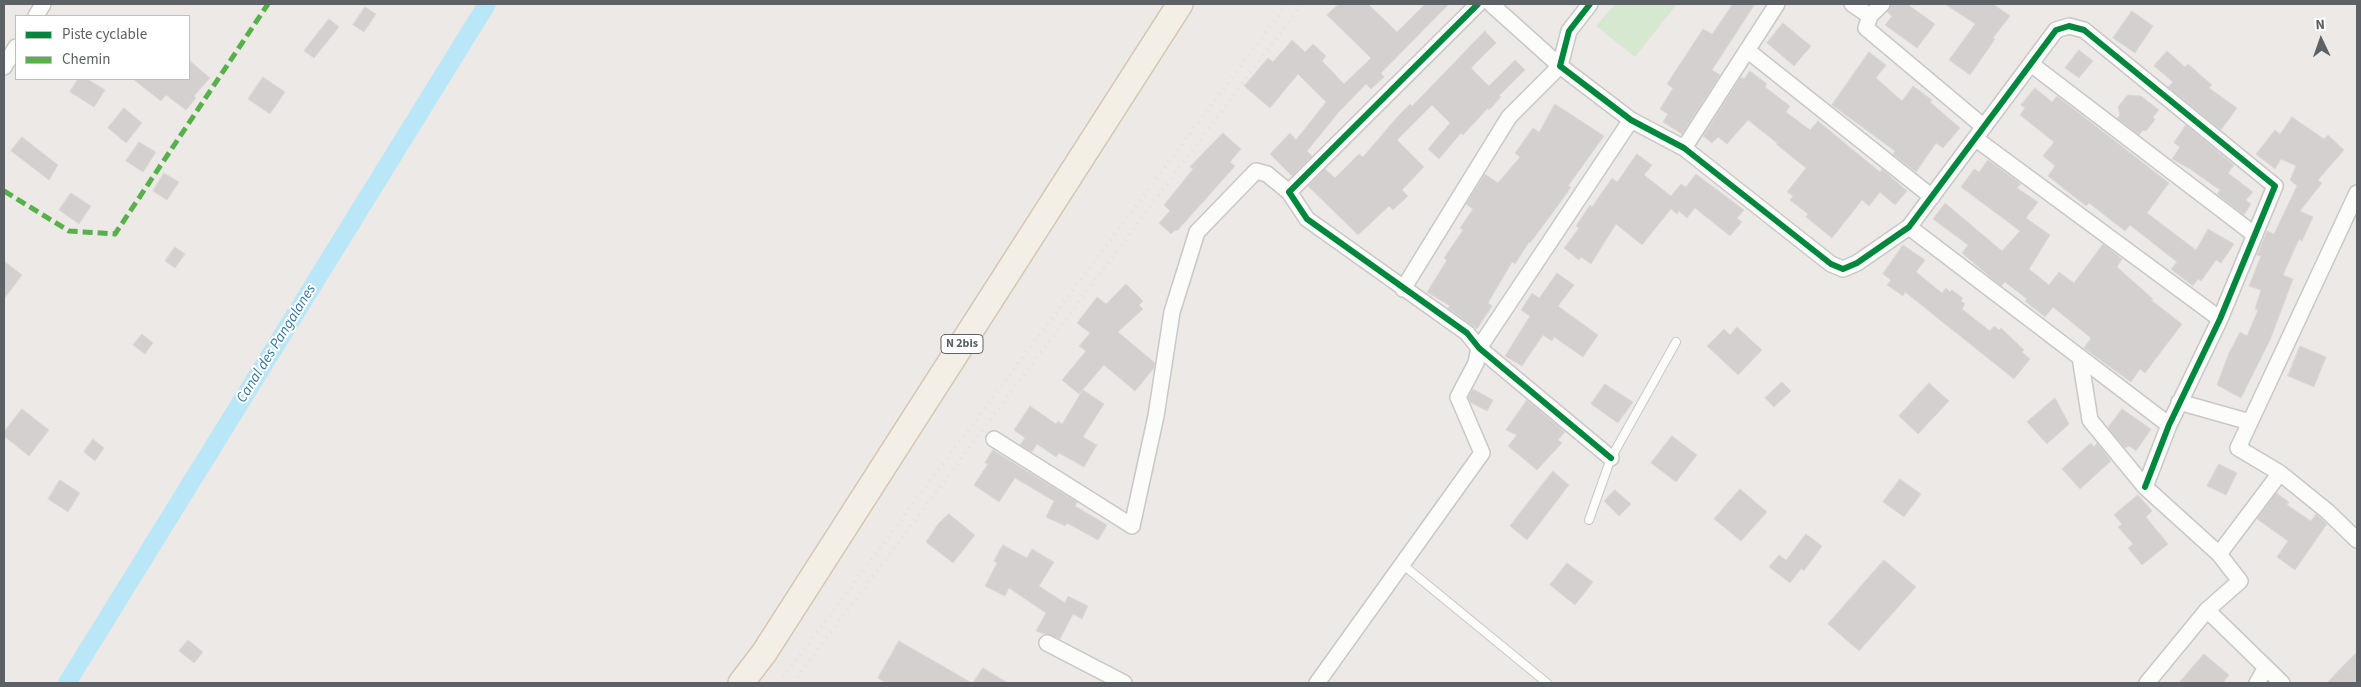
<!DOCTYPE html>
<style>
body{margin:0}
#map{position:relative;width:2361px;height:687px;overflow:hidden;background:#ece9e6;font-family:"Source Sans 3",sans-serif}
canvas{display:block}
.frame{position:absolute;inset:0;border:5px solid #5b6165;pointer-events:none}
.legend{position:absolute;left:15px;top:15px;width:175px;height:65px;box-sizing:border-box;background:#fff;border:1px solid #bdc0c1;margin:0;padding:6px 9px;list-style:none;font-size:15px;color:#5b6165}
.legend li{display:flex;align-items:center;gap:10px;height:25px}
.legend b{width:25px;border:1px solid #bdc0c1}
.north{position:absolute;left:2296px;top:15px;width:50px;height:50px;-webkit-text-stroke:4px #fff;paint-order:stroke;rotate:357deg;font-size:14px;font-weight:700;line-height:20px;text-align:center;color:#5b6165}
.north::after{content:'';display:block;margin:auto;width:18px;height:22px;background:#5b6165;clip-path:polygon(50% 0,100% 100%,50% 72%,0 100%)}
</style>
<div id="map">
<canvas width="2361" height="687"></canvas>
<div class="frame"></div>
<ul class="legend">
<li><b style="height:6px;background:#00873e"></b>Piste cyclable</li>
<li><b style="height:6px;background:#58b04a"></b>Chemin</li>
</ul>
<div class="north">N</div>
</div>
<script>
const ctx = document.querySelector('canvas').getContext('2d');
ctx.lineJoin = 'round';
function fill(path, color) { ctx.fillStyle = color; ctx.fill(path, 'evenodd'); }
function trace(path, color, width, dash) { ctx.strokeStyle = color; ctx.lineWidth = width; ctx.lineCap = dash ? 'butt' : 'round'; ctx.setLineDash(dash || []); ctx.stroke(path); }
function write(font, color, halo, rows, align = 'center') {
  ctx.font = font + ' "Source Sans 3",sans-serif'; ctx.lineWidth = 4; ctx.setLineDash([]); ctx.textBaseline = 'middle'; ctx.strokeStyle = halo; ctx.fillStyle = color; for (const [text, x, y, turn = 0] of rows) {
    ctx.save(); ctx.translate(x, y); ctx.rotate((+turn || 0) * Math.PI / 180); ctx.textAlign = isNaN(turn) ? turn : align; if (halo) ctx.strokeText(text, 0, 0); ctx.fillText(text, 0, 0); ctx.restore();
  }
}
const green = new Path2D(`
 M1615,4H1677L1635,57L1596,26Z`);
const canal = new Path2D(`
 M67,683L487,4`);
const building = new Path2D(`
 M1339,4H1368L1397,32L1425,4H1449L1381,73L1384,77L1371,89L1366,84L1338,113L1307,151L1312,156L1292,176L1270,154L1290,133L1296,140L1326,102L1298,74L1270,108L1244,86L1268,58L1273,62L1292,40L1305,52L1313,44L1326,56L1322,61L1344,84L1371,58L1327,15Z
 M1733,4H1755L1712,70L1720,75L1682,134L1663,122L1668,114L1660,109L1673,88L1667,84L1703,29L1712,34Z
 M1891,4H1907L1935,24L1917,48L1885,25L1892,16L1887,12Z
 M1945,4H1993L2010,16L1993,38L1995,39L1970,75L1949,60L1975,24Z
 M365,7L376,14L364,32L353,25Z
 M2132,11L2153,26L2135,53L2113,38Z
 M329,19L339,27L314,58L304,51Z
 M1783,23L1811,46L1794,66L1767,43Z
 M1485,31L1496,43L1471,68L1489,86L1515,60L1525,70L1499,96L1501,97L1489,110L1488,108L1463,135L1461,133L1439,159L1428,149L1450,123L1432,105L1397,140L1424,167L1402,190L1408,196L1393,210L1389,206L1358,235L1308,186L1325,169L1335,178L1359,154L1363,157L1398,116L1410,104L1412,106Z
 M2079,50L2093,61L2079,78L2065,68Z
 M2167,51L2185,67L2188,64L2212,85L2209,88L2237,108L2221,130L2168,87L2173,82L2154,66Z
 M1869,52L1886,65L1876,78L1902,101L1913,86L1932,100L1930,102L1960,128L1943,148L1936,143L1916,172L1893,154L1895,151L1832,105Z
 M189,60L210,78L194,96L196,98L186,110L166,95L161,101L133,79H189Z
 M1750,71L1767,84L1765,87L1790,106L1786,112L1810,130L1818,121L1880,172L1882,169L1907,191L1895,205L1880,192L1869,206L1862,200L1832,238L1806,217L1808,214L1790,200L1793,196L1787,192L1806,168L1776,144L1777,143L1748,120L1727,144L1718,137L1712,143L1703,136L1741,77L1744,79Z
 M263,77L285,92L270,114L248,99Z
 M78,79H87L105,90L94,107L70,92Z
 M2035,88L2052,102L2057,96L2169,183L2147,213L2196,250L2208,229L2234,244L2221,263L2216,260L2201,281L2198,279L2193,286L2171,269L2177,262L2130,225L2125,231L2089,203L2086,206L2048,176L2055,166L2043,156L2054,142L2020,115L2025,108L2021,105Z
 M2128,95L2141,96L2159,110L2153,117L2155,120L2146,131L2143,130L2139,135L2117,118L2120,115L2118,107Z
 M1555,104L1604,136L1568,186L1571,187L1557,207L1530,243L1529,242L1515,264L1512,262L1488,303L1492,306L1477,329L1448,308L1450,306L1427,292L1447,260L1444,258L1463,230L1460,228L1473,209L1466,204L1485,174L1498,183L1520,157L1515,153L1533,128L1539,132Z
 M124,108L142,123L126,143L108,128Z
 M2292,117L2324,139L2328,135L2344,150L2318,180L2322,183L2300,211L2313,217L2302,241L2299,239L2283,275L2293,279L2270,340L2241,398L2217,385L2229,353L2240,332L2247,336L2258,310L2255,309L2261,290L2249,286L2261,256L2257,255L2267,231L2274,234L2297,186L2290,180L2296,166L2281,159L2275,169L2256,154L2275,130L2280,134Z
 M2186,125L2234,165L2228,173L2253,192L2246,200L2251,204L2244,215L2217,194L2220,190L2190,169L2172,159L2180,147L2174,143Z
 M1223,133L1241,149L1230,162L1235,166L1177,231L1175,230L1171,234L1159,223L1170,211L1164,205L1193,169L1190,167Z
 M22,137L58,165L49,180L11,151Z
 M139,142L156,152L143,172L126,161Z
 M1637,154L1652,165L1644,175L1671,196L1681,184L1686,187L1696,174L1744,210L1737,218L1742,222L1730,236L1695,208L1687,218L1679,211L1677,214L1671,209L1642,245L1616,224L1591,264L1581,257L1579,260L1564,248L1579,228L1576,226L1590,205L1592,207L1612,178L1617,182Z
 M1988,160L2021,184L2017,188L2038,202L2026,218L2050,235L2029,269L2049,285L2059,272L2074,283L2103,244L2122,259L2117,267L2153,299L2151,300L2182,324L2145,373L2140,369L2131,382L2103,362L2084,348L2091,338L2053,307L2045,317L2025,301L2027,299L2005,282L2001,286L1962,253L1968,245L1933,219L1945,203L2002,251L2020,231L1961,187L1974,169L1979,172Z
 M164,173L179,182L167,200L153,191Z
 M71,193L91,206L79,224L59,210Z
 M1903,245L1925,260L1916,272L1942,293L1946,288L1950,292L1952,290L1963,298L1961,301L1965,304L1962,309L1990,331L1994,326L1999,330L2001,328L2024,350L2022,352L2030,359L2014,379L1905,292L1903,296L1887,285L1891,280L1883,274Z
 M175,247L185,254L175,268L165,261Z
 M4,261L22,275L4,299Z
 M1557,273L1574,285L1558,306L1598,335L1583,357L1554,337L1552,341L1543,335L1522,366L1505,356L1530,316L1521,310L1532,293L1539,298Z
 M1126,284L1143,301L1139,305L1143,309L1118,332L1155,363L1154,368L1135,391L1104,365L1079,394L1062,380L1086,351L1079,346L1090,333L1077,323L1097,297L1106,304Z
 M1737,327L1762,350L1738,375L1707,346L1724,329L1730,335Z
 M142,334L153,343L145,354L133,345Z
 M2300,346L2326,357L2314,387L2288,376Z
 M1782,382L1791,391L1774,407L1765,398Z
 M1929,383L1949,401L1918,434L1899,416Z
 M1605,384L1633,402L1618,423L1591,404Z
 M1473,389L1493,400L1487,411L1470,402L1468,397Z
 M1083,390L1104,404L1083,437L1097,445L1084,467L1059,453L1056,457L1037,444L1032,452L1020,445L1025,438L1014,430L1030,406L1056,424L1058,421L1062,424Z
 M2055,398L2069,424L2047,444L2027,422Z
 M1527,400L1565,432L1558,440L1562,443L1537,470L1508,446L1517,435L1506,430Z
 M22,409L49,430L29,456L4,436V432Z
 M2122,409L2151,429L2136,451L2129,446L2125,448L2108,428Z
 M1672,436L1697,455L1676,482L1651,463Z
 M93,439L104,448L95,461L84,452Z
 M2091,443L2094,447L2097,443L2111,461L2080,489L2062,469Z
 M993,450L1077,502L1075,506L1107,525L1098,540L1067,523L1065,526L1046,517L1054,501L1015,478L999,502L974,485L988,464L985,463Z
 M2219,464L2237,473L2226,495L2207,486Z
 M1553,471L1569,485L1527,540L1510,526Z
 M1900,479L1921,494L1904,517L1883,502Z
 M60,480L80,493L68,512L48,499Z
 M1740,489L1767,512L1741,541L1714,519Z
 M1615,490L1631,504L1619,516L1604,501Z
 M2276,493L2289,502L2287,505L2311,521L2316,514L2327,524L2295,570L2277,557L2288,541L2257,519Z
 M2138,495L2152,511L2146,517L2168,544L2142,565L2128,548L2133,544L2118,527L2122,524L2114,515Z
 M949,514L975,535L953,563L926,542L938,524Z
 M1806,534L1822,546L1804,571L1801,569L1790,583L1769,567L1779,555L1786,560Z
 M1003,545L1027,558L1032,549L1054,562L1039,586L1065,603L1068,596L1088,606L1082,619L1073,614L1060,639L1036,631L1046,613L1009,588L1005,596L985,586L997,563L994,561Z
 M1884,560L1916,587L1859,651L1828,624Z
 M1567,563L1593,582L1575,605L1550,585Z
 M188,640L203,652L194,663L179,651Z
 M899,641L972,683H886L878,678Z
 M2357,652V683H2327Z
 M2204,654L2229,675L2223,683H2179Z
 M983,668L1008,683H973Z`);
const lane = new Path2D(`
 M1589,520L1611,458L1676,342
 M1402,564L1547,683`);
const street = new Path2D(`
 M1478,4L1289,192L1307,219L1467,333L1479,348L1611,458
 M1590,4L1569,31L1560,66L1631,120L1684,148L1831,264L1843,269L1857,263L1909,227L2056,30L2069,26L2084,30L2275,186L2220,319L2169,425L2145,487
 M1852,4L1870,16
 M1882,4L1870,16L1866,28L1984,127
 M36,16L43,4
 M1747,50L1932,197
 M2031,64L2255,235
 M4,67L16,47
 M1976,139L2220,319
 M1684,148L1777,4
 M1909,227L2169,425
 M1403,289L1509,117L1560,66L1491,4
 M2080,357L2090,420L2145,487L2219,554
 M2179,402L2250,422
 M994,439L1132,526L1156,416L1172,312L1197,232L1256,171L1267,174L1289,192
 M2280,473L2327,511L2357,540
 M2207,610L2282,683
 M1047,643L1124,683
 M1317,683L1482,453L1458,397L1476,363L1479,348L1631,120
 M2147,683L2207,610L2240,581L2219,554L2280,473L2238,448L2357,193
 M2257,683L2265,669`);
const primary = new Path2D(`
 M741,683L764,653L1180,4`);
const rail = new Path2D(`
 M779,683L1287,4
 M793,683L1302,4`);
const quiet = new Path2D(`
 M4,191L69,231L115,234L268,4`);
const cycleway = new Path2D(`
 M1478,4L1289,192L1307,219L1467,333L1479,348L1611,458
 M1590,4L1569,31L1560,66L1631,120L1684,148L1831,264L1843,269L1857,263L1909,227L2056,30L2069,26L2084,30L2275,186L2220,319L2169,425L2145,487`);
const shields = [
 [962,344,42]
];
const shieldNames = [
 ["N 2bis",962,344]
];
const waterNames = [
 ["Canal des Pangalanes",277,344,-58]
];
fill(green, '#d7e8d0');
trace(canal, '#b9e7f8', 18);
fill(building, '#d3d0cf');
trace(building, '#dcd8d5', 1);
trace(lane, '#c8c8c8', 10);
trace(street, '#c8c8c8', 18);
trace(primary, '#d5c6b2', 28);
trace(lane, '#fcfcfb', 8);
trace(street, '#fcfcfb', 15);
trace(primary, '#f3efe7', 25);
trace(rail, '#e3e2e2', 4, [1, 6]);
trace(quiet, '#58b04a', 5, [10, 5]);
trace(cycleway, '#00873e', 6);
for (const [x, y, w] of shields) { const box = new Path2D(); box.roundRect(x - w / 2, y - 9.5, w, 19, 4); ctx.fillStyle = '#fff'; ctx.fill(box); trace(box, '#5b6165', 1); }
write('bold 12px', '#5b6165', null, shieldNames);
write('italic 15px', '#34779c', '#fff', waterNames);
</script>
